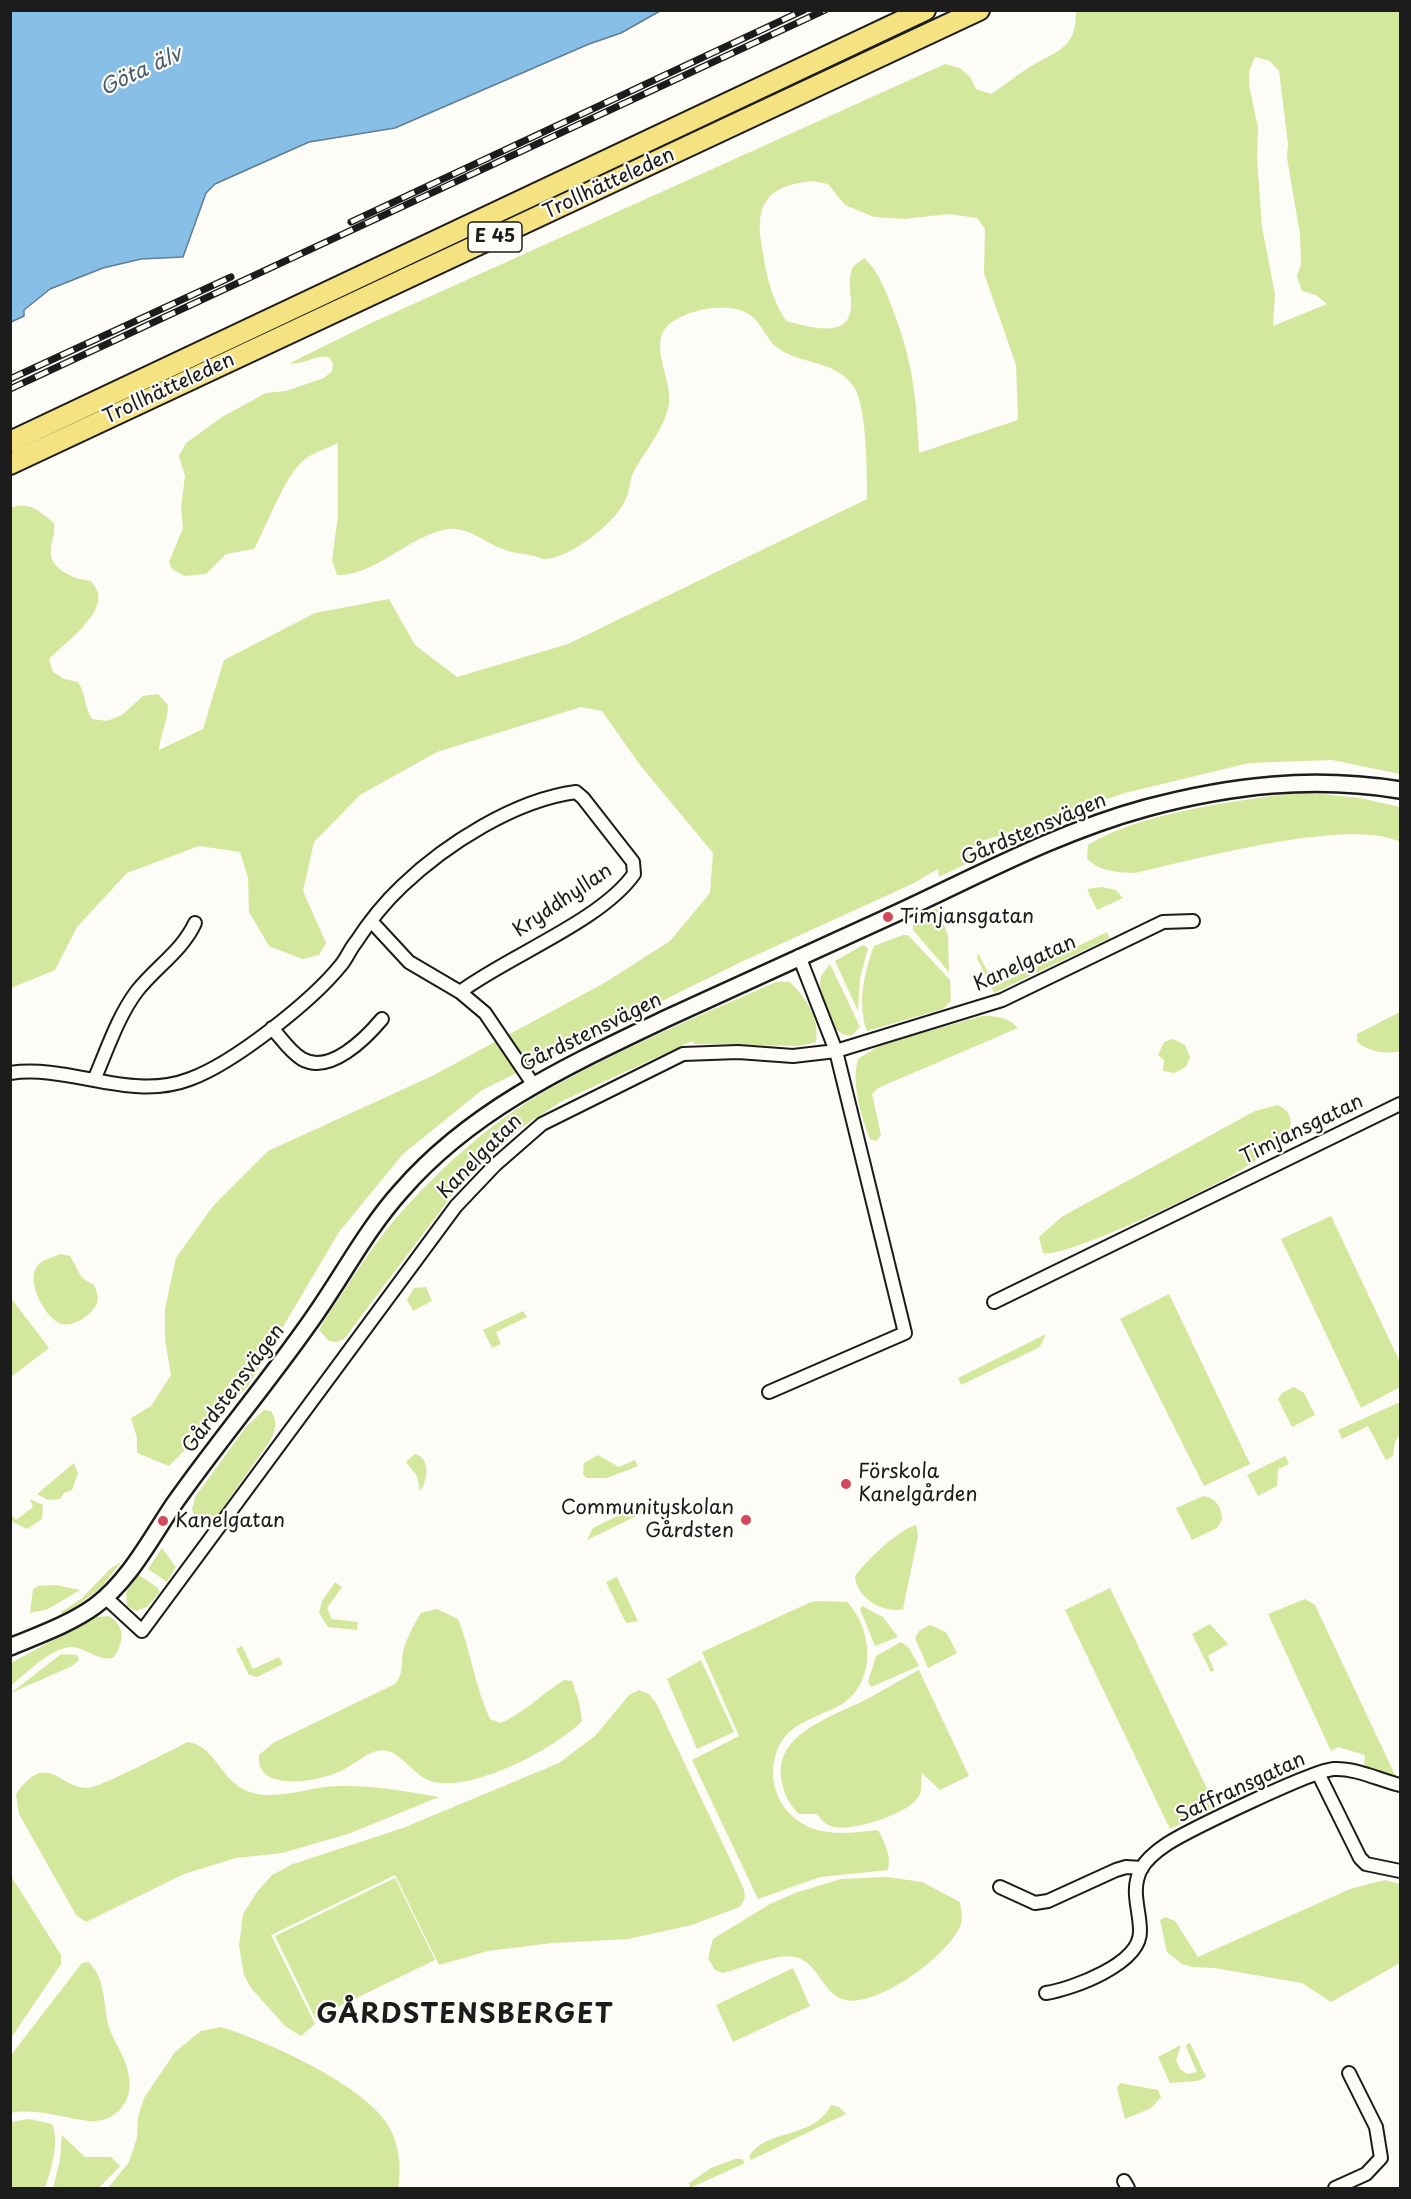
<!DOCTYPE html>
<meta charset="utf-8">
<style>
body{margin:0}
#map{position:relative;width:1411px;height:2199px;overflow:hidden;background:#fdfcf7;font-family:"Playpen Sans",sans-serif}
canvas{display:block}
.frame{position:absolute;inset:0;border:12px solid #1c1c1c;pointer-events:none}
</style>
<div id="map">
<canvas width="1411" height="2199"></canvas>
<div class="frame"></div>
</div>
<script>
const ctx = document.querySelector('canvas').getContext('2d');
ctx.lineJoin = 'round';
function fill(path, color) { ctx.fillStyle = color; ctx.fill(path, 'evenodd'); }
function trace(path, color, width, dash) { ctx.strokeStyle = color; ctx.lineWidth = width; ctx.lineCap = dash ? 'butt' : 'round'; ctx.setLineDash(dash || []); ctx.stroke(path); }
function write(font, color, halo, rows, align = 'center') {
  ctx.font = font + ' "Playpen Sans",sans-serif'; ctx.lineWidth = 4.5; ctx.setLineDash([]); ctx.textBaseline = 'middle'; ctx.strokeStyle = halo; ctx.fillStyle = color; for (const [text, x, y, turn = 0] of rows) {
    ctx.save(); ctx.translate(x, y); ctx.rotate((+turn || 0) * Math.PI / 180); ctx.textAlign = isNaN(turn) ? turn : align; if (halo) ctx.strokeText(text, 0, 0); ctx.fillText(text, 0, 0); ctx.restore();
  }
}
const green = new Path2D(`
 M1076,11H1400V774L1332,760L1249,763L1125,793L982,841L963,853L981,851L978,858L939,877L938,869L912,884L741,962L482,1090L403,1154L339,1232L248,1386L169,1466L137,1453V1438L131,1418L151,1406L171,1375L165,1340V1309L176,1258L213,1206L268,1151L432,1076L606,982L670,941L710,893L713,853L640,765L602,711L581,707L437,752L360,795L314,842L303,891L326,943L319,955L302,959L269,946L249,912L248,878L240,852L199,846L127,873L77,927L55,970L11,988L10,508C29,500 40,512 54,523C55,533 53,537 51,546C47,569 73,579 91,581C93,584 97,589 98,593C103,616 64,644 49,659L53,672L64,679L78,682C86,695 84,706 92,719L107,721L122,715L143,696L158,694L168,705C168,721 160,734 159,750L203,729L224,660L315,613L389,599L415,645L457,677L568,644L867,499C867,474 867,406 854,387C836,360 803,365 779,349C767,341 763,326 753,317C732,300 692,308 672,322C645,340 673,379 669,403C665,429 646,449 634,471C629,481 630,492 625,501C614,524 572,556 547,559C543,560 538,557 534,556C523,553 513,554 503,549C486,543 467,526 448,529C409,535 374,577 337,575L332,560L338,516V443C328,448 317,451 308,457C287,469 267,526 254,549L226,554L206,574L184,576L172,569L169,562L183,528L181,507L185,476L179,456L186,443L222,417L266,393L286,391L324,378L332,371L333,364L330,358C315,353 305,366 290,363L369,324L945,64L960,68L970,77L976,89L991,94C1005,85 1019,73 1033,65C1061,49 1076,47 1076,11ZM1255,57L1270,61L1279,71L1288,144L1287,158L1300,234L1301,263L1297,277L1302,291L1316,295L1327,304L1273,326L1275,294L1262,227L1257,158L1258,128L1249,85V71ZM813,181L828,184L845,205L874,217L903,219L949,214L977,218L985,229L984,273L1016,365L1018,420L919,453C916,394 913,361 891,305C884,287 878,271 864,258C861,261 855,264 853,267C848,277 850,290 851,300C854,342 810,327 786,321C771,297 766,275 762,247C754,203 768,185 813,181Z
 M1302,792L1360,798L1400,807V842C1347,817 1195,860 1135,873C1116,872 1101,872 1087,859L1088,845C1143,811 1238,801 1302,792Z
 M1102,887L1116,890L1123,898L1097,910L1087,889Z
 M937,908L948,935L949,972L913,930V923Z
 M1107,932L1110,938L994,993L977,958L978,953L995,986Z
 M903,935H908L950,980L951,1001L943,1009L867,1031C857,1003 864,973 874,946Z
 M863,945L868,948L860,978L858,1011L835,961Z
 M830,964L860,1027L852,1035C828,1038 817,995 821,976Z
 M776,982H790C806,998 820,1018 816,1042L801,1046L695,1044L692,1041L562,1101L522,1127L459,1186L344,1339L337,1342L329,1341L319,1330L324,1321C350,1283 374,1241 406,1207C446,1163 494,1120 546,1091C619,1049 699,1016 776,982Z
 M1400,1012V1051C1386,1055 1368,1051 1357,1042V1034Z
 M982,1016C996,1016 1008,1017 1018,1028L878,1088L872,1094L881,1135L876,1141L870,1139C861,1116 851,1083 858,1059L882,1044Z
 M1173,1039L1185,1045L1190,1057L1186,1067L1174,1073L1163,1071L1164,1060L1158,1055L1164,1042Z
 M1278,1105C1286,1109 1293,1116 1290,1127C1283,1146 1251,1164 1234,1174C1206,1190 1068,1258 1043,1253L1039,1237L1063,1216L1255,1111Z
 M1331,1216L1400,1362V1387L1361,1408L1281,1239Z
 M61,1254L70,1256L82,1278L94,1285C96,1290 99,1297 97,1303C92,1315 72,1329 59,1323C44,1316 23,1277 40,1263C45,1259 54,1257 61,1254Z
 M426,1287L432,1301L413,1311L407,1300L414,1288Z
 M1169,1294L1250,1464L1204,1486L1120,1319Z
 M11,1298L49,1348L11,1377Z
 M523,1311L527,1317L496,1332L501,1344L492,1348L483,1330Z
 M1046,1334L1040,1347L961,1385L958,1378Z
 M1294,1387L1304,1393L1315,1415L1292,1427L1278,1399L1282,1393Z
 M1400,1402V1434L1395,1442L1393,1456L1386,1460L1368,1426L1342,1439L1338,1430Z
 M264,1410L271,1411C278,1423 276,1429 270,1441L212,1523L206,1526L194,1516L192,1509L195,1497L246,1427Z
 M415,1454C431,1458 428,1481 420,1491L417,1476L406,1462Z
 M598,1455L619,1467L635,1460L638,1466L607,1478H586L583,1474L584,1463Z
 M1285,1456L1289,1464L1278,1469L1277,1486L1258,1496L1247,1475Z
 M74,1463L78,1473L72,1490L64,1493L60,1499L48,1500L37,1494Z
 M1203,1496C1216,1498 1222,1507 1222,1520L1217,1528L1192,1540L1176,1508Z
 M30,1499L43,1505L42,1519L27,1529L11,1521V1514L16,1520L33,1507Z
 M646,1502L649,1510L587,1540L593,1528Z
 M916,1525L918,1536L903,1609C882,1614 856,1597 855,1576C866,1561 898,1530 916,1525Z
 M162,1548L176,1567L167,1582L148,1569Z
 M122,1561L101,1588L63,1616L61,1612L81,1599L110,1569Z
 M137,1574L157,1587L160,1592L147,1607L136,1611L127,1606L126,1593Z
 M617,1577L638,1621L627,1623L625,1621L606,1582Z
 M335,1582L342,1587L327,1608L332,1619L358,1622L357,1630L328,1627L319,1613L322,1601Z
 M56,1585L80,1590L48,1609L30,1613L33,1589L38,1586Z
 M1110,1588L1216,1807L1170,1829L1065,1610Z
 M1305,1599L1315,1605L1396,1777L1364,1766L1365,1755L1338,1747L1331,1751L1268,1614Z
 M821,1601L847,1602C873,1629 877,1682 842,1704C824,1715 796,1721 783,1739C761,1773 777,1816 814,1829C836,1836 856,1832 878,1830C884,1842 892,1856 888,1870L820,1877L758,1899L692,1760L739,1736L702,1652L811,1602Z
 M862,1606L883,1617L898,1637L875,1646L860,1609Z
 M437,1609L458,1619C471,1652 475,1687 490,1719L501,1723C525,1712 542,1694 564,1680L572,1681L579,1702L582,1721C557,1748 463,1798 426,1779C409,1771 398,1746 376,1751C364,1755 352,1766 341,1771C320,1781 255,1794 259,1755L273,1743L395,1684C404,1673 401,1665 403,1652C407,1637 413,1626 421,1613Z
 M109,1616C126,1627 124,1641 114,1657C101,1664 85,1646 70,1647C47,1650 28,1673 11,1685V1663L96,1617Z
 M1210,1624L1228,1644L1208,1656L1214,1670L1211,1672L1192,1634Z
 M930,1625L946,1632L957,1653L928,1668L915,1638L919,1631Z
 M901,1642L909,1648L919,1666L871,1687L868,1682L876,1656Z
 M242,1646L253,1669L279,1657L283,1664L257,1677L249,1675L236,1649Z
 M61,1654L77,1655L79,1660L72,1666L11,1693Z
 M701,1660L734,1732L697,1749L667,1679Z
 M919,1670L969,1776L940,1790L922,1773C920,1781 923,1789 919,1796C909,1814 854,1831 835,1827C826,1826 822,1820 817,1814H799C788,1803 783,1792 781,1777C776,1734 831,1717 863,1701C881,1692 900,1680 919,1670Z
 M639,1690L649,1694L656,1703L738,1876C743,1888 750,1897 739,1907L692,1925L628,1939L552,1943L488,1951L439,1965L395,1875L271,1935L315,2024L301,2036L285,2026L251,1988L244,1975L239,1946L243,1914L257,1892L272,1875L293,1864L403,1828L559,1763L595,1736L629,1695Z
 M188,1742C213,1745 221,1778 243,1789C272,1804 308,1786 338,1786C372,1785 405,1791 439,1797L348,1834L282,1853L236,1858L184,1874L86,1922L76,1915L19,1814L16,1794C48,1749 59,1789 88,1788C102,1787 171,1750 188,1742Z
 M11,1876L61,1955V1964L11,2038Z
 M887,1877L922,1882L960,1902C961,1909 963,1918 961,1924C951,1954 874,2011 842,1999C822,1992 817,1961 795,1957C778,1953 740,1969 723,1973L715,1970L708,1958L713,1939L770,1904L795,1893L841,1879Z
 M395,1878L435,1960L315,2018L275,1936Z
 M1385,1880L1400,1884V1963L1331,2002L1302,1983L1214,1968L1193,1967L1182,1964L1167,1952L1160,1920L1165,1917L1175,1921L1198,1957L1350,1889Z
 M88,1962C109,1980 101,2012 112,2035C118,2048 128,2063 129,2078C133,2104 114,2123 88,2121C63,2118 36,2108 11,2113V2055L82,1963Z
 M793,1968L810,2006L733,2042L716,2005Z
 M221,2027C268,2042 358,2082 386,2122C399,2140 402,2168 398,2188H108L129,2162L137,2138L138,2117L144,2098L175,2052L201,2031Z
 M1190,2043L1206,2077L1197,2081L1170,2083L1158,2057L1181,2045L1176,2060L1180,2069L1187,2074L1197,2072L1187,2049L1186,2045Z
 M1120,2083L1158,2090L1161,2097L1151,2108L1125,2119L1117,2088Z
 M831,2105L839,2107L846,2114L751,2160L749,2157C766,2127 813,2141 831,2105Z
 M29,2119L52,2124C60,2141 51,2170 45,2188H11V2122Z
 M62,2135L85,2157H111L120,2166L99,2188H53L60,2160Z
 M735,2159H742L745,2163L690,2188L689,2183L711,2168Z`);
const water = new Path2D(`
 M11,10H660V11L621,33L589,44L395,128L309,142L215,184L206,193L183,257L141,259L103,268L50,289L24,310V316L11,322Z`);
const minor = new Path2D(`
 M371,921L409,962L460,992L485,1013L533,1084
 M272,1028C281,1038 290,1052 302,1059C330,1075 366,1038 382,1019
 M10,1073C71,1064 130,1102 190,1079C234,1063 312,1001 341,965C347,958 350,949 356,942C369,922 385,902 402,886C446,844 515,800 576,792L583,798L633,862L634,874C601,921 508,956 460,992
 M94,1080C107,1050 118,1016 137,991C156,967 182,951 195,923
 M994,1302L1400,1104
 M769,1392L905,1333L836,1051L799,956
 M105,1597L142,1631L456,1206L495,1165L542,1124L683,1054L738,1052L793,1056L836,1051L1002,1000L1163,922L1193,921
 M1318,1773L1360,1858L1366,1864L1400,1871
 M1000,1887L1035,1903L1048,1901L1116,1870L1126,1867L1142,1868
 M1046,1993C1072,1989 1141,1964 1140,1931C1140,1909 1130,1891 1141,1869C1147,1858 1158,1850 1167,1844C1189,1830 1313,1770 1334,1769C1356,1768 1379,1780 1400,1785
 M1124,2181L1128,2188
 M1335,2188L1366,2174L1381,2158L1376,2127L1349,2073`);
const tertiary = new Path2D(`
 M10,1647C39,1635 70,1624 95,1606C129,1581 151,1538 174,1504C217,1443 265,1386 308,1325C340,1281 365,1231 401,1191C472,1109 569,1065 665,1019C738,985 811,952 884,919C970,880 1054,833 1146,808C1232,785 1312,776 1400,790`);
const trunk = new Path2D(`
 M10,442L925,10
 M10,464L979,10`);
const rail = new Path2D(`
 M351,222L804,10
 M10,379L231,277
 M10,389L825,10`);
const markers = [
 [888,917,6,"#d1495b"],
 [846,1484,6,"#d1495b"],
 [746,1520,6,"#d1495b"],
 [163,1521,6,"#d1495b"]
];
const shields = [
 [495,237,54]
];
const shieldNames = [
 ["E 45",495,237]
];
const streetNames = [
 ["Trollhätteleden",609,184,-25],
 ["Trollhätteleden",169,389,-25],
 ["Gårdstensvägen",1034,830,-23],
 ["Kryddhyllan",563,901,-34],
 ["Kanelgatan",1025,964,-24],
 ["Gårdstensvägen",591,1033,-26],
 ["Timjansgatan",1302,1130,-26],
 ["Kanelgatan",480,1157,-45],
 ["Gårdstensvägen",234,1389,-53],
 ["Saffransgatan",1241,1788,-25]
];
const poiNames = [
 ["Timjansgatan",900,917],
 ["Förskola",858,1472],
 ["Kanelgården",858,1495],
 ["Communityskolan",734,1508,"right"],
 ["Gårdsten",734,1531,"right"],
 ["Kanelgatan",175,1521]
];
const waterNames = [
 ["Göta älv",141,72,-25]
];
const districtNames = [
 ["GÅRDSTENSBERGET",465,2016]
];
fill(green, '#d3e89d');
fill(water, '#88bfe6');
trace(water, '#5d7e95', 1.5);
trace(minor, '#1c1c1c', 16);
trace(tertiary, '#1c1c1c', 20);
trace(trunk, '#1c1c1c', 24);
trace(minor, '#fdfcf7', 12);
trace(tertiary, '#fdfcf7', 15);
trace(trunk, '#f5e382', 20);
trace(rail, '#1c1c1c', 7);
trace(rail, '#fdfcf7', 4.5, [14]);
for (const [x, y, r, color] of markers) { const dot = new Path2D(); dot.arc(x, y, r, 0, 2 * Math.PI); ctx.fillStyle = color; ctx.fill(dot); trace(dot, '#fdfcf7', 2); }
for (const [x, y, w] of shields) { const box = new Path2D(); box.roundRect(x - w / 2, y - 15, w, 30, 4.5); ctx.fillStyle = '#fdfcf7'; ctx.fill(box); trace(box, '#1c1c1c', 1.5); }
write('bold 18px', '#1c1c1c', null, shieldNames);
write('20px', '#1c1c1c', '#fdfcf7', streetNames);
write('20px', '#1c1c1c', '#fdfcf7', poiNames, 'left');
write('italic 21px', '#475d6d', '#fdfcf7', waterNames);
ctx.letterSpacing = '1.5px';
write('bold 26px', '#1c1c1c', '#fdfcf7', districtNames);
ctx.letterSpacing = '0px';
</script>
